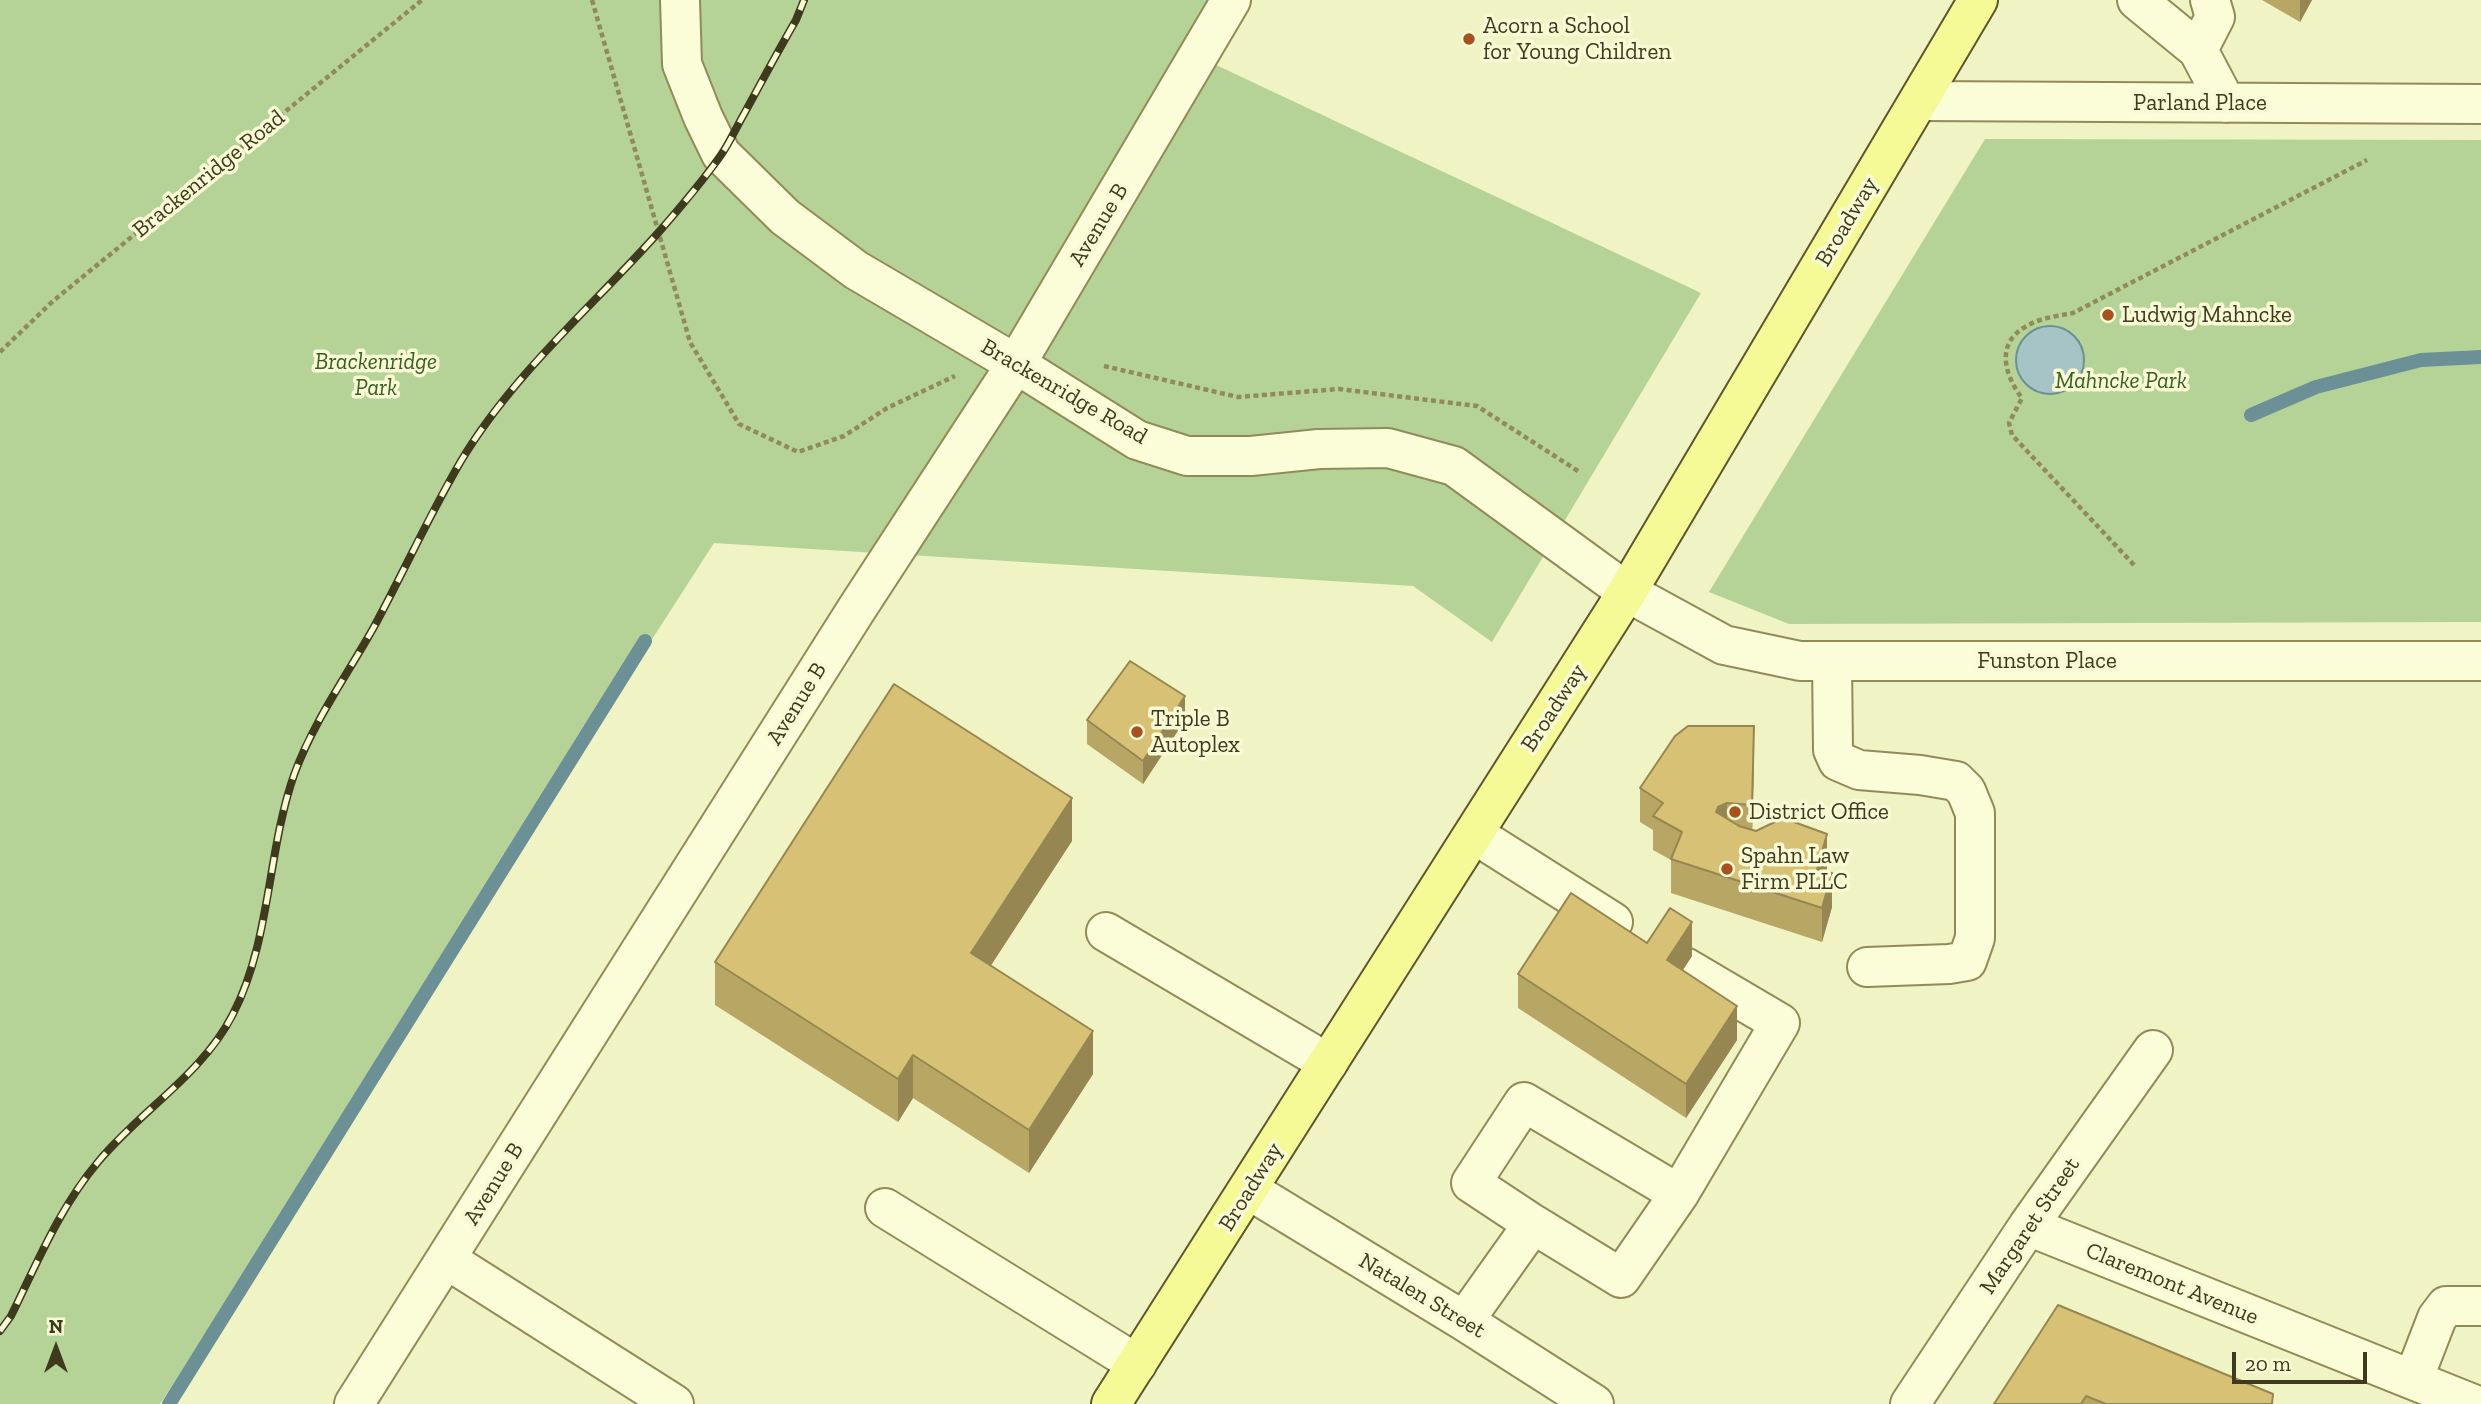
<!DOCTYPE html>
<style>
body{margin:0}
#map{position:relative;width:2481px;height:1404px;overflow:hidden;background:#f0f3c3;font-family:"Zilla Slab",serif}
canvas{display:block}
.north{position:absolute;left:21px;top:1313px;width:70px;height:70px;-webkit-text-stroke:5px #f7fad4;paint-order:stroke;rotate:0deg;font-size:19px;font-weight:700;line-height:28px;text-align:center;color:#3f3a1d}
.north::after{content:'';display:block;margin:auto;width:24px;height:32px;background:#3f3a1d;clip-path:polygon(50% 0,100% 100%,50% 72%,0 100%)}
.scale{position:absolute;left:2232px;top:1352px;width:135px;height:32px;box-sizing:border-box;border:4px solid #3f3a1d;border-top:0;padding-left:9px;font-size:21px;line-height:24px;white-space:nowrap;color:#3f3a1d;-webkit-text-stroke:5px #f7fad4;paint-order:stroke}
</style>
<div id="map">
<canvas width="2481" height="1404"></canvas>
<div class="north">N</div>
<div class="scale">20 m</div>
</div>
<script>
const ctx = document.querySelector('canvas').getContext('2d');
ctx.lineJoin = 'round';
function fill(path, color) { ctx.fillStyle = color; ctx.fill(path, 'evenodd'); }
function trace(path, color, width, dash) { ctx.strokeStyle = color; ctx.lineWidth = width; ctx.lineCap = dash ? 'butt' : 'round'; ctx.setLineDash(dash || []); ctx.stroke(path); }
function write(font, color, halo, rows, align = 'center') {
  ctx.font = font + ' "Zilla Slab",serif'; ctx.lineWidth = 7; ctx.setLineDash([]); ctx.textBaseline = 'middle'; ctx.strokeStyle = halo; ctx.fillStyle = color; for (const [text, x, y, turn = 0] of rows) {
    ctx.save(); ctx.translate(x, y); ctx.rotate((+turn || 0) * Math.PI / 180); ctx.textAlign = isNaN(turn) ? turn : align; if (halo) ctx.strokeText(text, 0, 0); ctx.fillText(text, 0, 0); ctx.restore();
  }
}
const green = new Path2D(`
 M0,0H1210L1182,49L1701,293L1492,642L1413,586L714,543L160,1404H0Z
 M1985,139L2481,140V622L1789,624L1709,592Z`);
const water = new Path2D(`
 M2016 360a34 34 0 1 1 68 0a34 34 0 1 1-68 0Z`);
const stream = new Path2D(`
 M2251,415L2316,387L2421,360L2481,357
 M169,1404L645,641`);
const path = new Path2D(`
 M592,0L690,342L739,424L798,452L844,436L887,408L955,376
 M0,352L53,301L422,0
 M1104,366L1238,397L1339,389L1477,406L1578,471
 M2134,565L2012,435L2009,423L2022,398C2005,376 1995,344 2025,327C2039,318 2057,316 2073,313L2367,160`);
const minor = new Path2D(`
 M680,0L682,64L703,117L721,154L785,217L856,270L1016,364L1137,440L1187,456H1251L1319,449L1388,448L1454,466L1627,592L1724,645L1800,661H2481
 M2137,0L2198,50L2226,103
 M2198,50L2215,17L2210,0
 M1919,101L2481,104
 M1832,661L1833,750L1838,761L1859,770L1920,775L1956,781L1966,791L1975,813V938L1967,961L1949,964L1867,967
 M1474,834L1613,922
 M1106,932L1328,1063
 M1249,1190L1464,1321L1594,1404
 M885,1208L1137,1364
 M1533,1224L1621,1278L1679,1194L1780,1023L1685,967
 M2028,1226L2473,1404
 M446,1259L674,1404
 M1464,1321L1533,1224L1471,1183L1524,1102L1679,1194
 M2413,1380L2437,1318L2446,1306H2481
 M354,1404L856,610L1016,364L1231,0
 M1910,1404L2028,1226L2153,1050`);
const major = new Path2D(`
 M1111,1404L1627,592L1978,0`);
const rail = new Path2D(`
 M0,1331L11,1316C37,1263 60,1207 98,1162C141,1110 202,1075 233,1014C271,940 267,852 294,775C313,722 348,674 375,625C404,571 430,514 461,461C513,374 591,308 658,233C679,209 702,182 721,155C730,142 736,128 744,114C761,83 778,51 796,20L804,0`);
const wall = new Path2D(`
 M2262,0H2312L2300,22Z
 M1087,720H1185L1143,784L1087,744Z
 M1754,760L1752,830L1827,868L1826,872L1832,907L1822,942L1671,893V860L1653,850V830L1640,822V788Z
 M1072,841L991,965L1093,1074L1029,1173L913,1098L898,1122L715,1005V962Z
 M1647,943L1692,956L1683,970L1737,1040L1686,1118L1518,1008V974Z
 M2058,1305L2273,1404H1994Z`);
const shadedWall = new Path2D(`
 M2300,0H2312L2300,22Z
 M1185,696V720L1143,784V761Z
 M1754,726V760L1752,839V805Z
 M1072,798V841L971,996V953Z
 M1727,803V837L1716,812L1718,807Z
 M1827,834V868L1817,904V870Z
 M1832,873V907L1822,942V908Z
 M1692,922V956L1667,994V960Z
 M1737,1006V1040L1686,1118V1084Z
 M1093,1031V1074L1029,1173V1130Z
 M913,1055V1098L898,1122V1079Z`);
const building = new Path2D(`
 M1130,661L1185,696L1143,761L1087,720Z
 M894,684L1072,798L971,953L1093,1031L1029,1130L913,1055L898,1079L715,962Z
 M1688,726H1754L1752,805L1727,803L1718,807L1716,812L1739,826L1756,831L1783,818L1827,834L1817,870L1832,873L1822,908L1671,859L1682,832L1653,816L1663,803L1640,788L1675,736Z
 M1571,893L1647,943L1670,908L1692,922L1667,960L1737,1006L1686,1084L1518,974Z
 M2058,1305L2273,1394L2272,1404H2106L2086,1396L2081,1404H1994Z`);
const markers = [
 [1469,39,7,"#a8511f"],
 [2108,315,7,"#a8511f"],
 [1137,732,7,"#a8511f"],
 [1735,812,7,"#a8511f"],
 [1727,869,7,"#a8511f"]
];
const poiNames = [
 ["Acorn a School",1483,26],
 ["for Young Children",1483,52],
 ["Ludwig Mahncke",2122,315],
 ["Triple B",1151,719],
 ["Autoplex",1151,745],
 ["District Office",1749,812],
 ["Spahn Law",1741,856],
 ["Firm PLLC",1741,882]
];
const streetNames = [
 ["Parland Place",2200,103],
 ["Brackenridge Road",209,174,-39],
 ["Broadway",1847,222,-59],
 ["Avenue B",1099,225,-59],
 ["Brackenridge Road",1064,392,30],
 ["Funston Place",2047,661],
 ["Avenue B",797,704,-58],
 ["Broadway",1554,708,-57],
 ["Avenue B",494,1184,-58],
 ["Broadway",1251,1187,-58],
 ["Margaret Street",2030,1226,-56],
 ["Claremont Avenue",2172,1284,22],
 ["Natalen Street",1422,1296,31]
];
const parkNames = [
 ["Brackenridge",376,362],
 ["Park",376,388],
 ["Mahncke Park",2121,381]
];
fill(green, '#b5d396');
fill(water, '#a6c4c6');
trace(water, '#6b9196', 2);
trace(stream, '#6b9196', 14);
trace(minor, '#918b57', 42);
trace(major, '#5e562c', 42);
trace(path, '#918b57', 4.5, [5, 3.5]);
trace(minor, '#fafdd8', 38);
trace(major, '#f5fa97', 38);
trace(rail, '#3f3a1d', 8);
trace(rail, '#f7fad4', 5, [16]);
fill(wall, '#b8a665');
fill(shadedWall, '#968752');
fill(building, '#d6c175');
trace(building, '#968752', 2);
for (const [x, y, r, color] of markers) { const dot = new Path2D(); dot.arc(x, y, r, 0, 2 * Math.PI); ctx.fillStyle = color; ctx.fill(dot); trace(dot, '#f7fad4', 2.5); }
write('23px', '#3f3a1d', '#f7fad4', poiNames, 'left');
write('23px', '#3f3a1d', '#f7fad4', streetNames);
write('italic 23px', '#385e21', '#f7fad4', parkNames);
</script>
